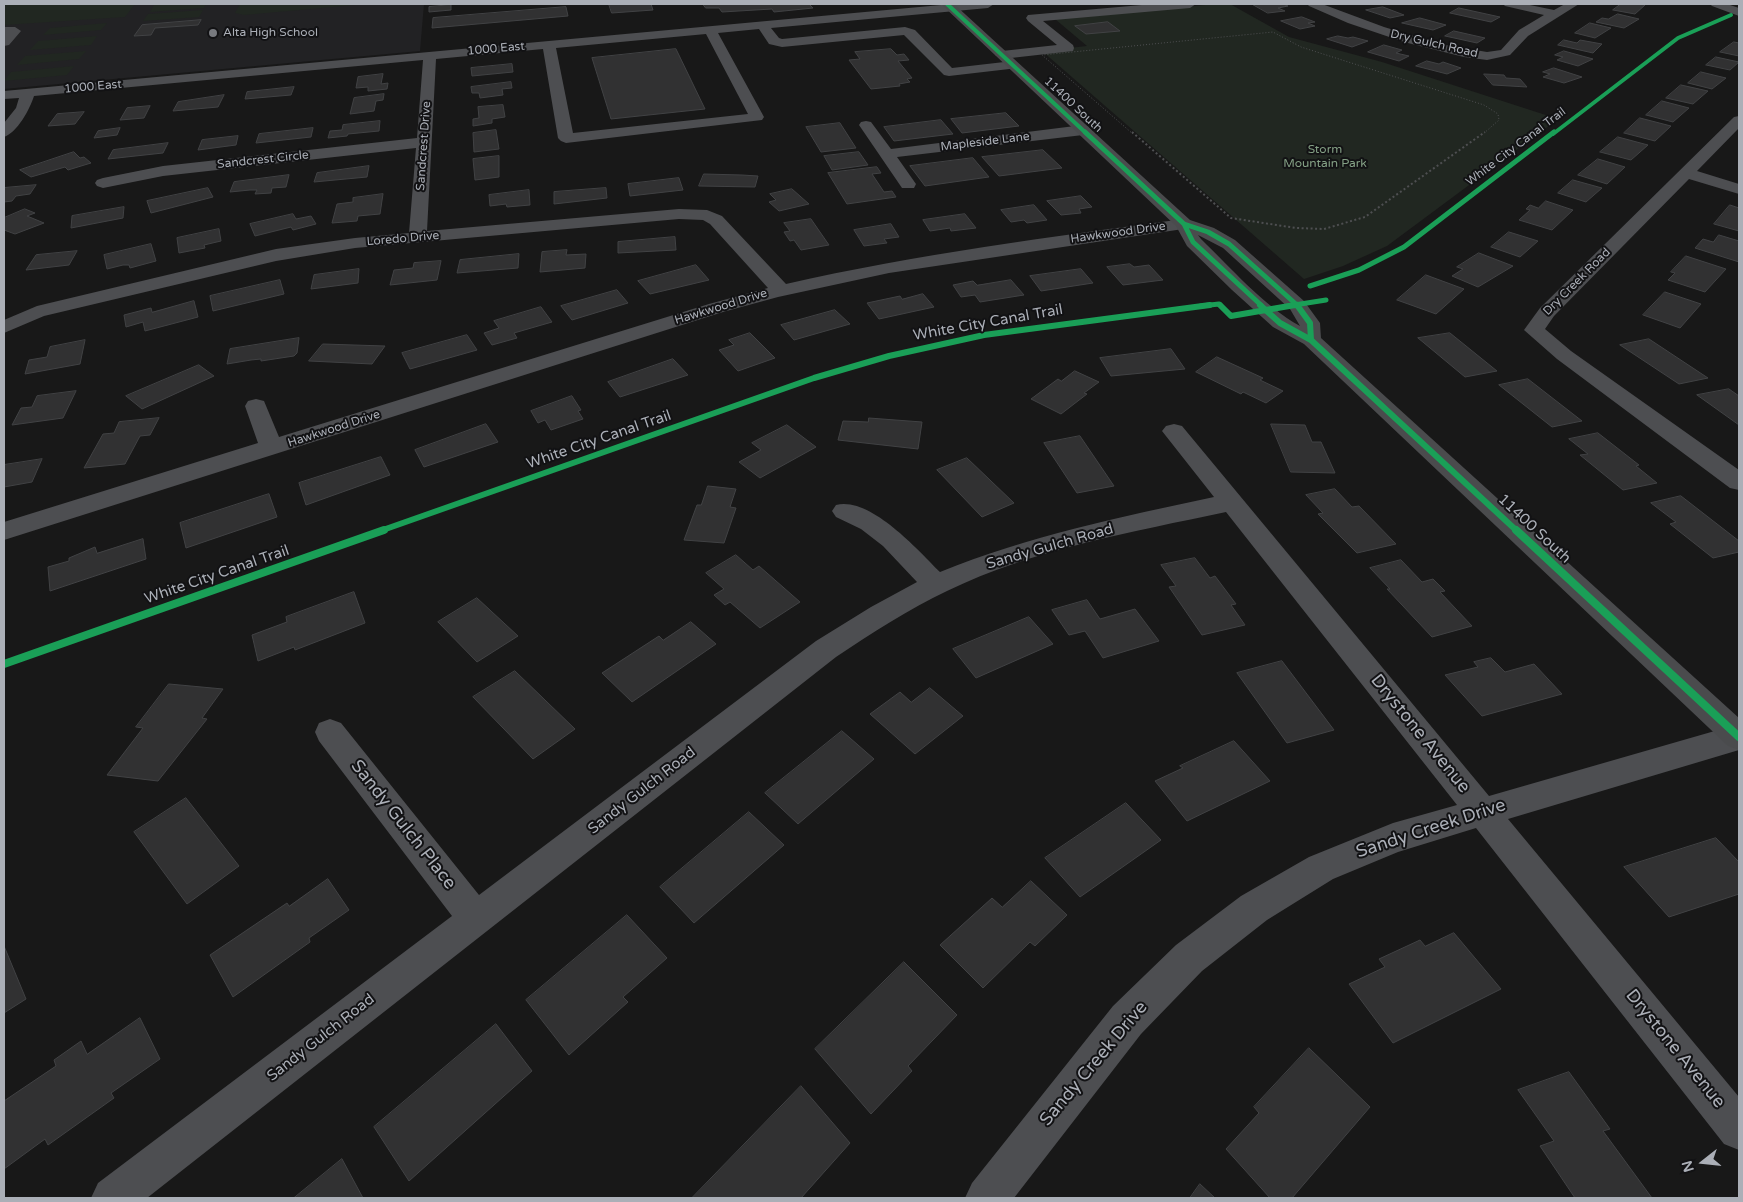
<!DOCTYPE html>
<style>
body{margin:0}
#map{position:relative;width:1743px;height:1202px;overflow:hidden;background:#181818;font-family:"Varela Round",sans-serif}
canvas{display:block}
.frame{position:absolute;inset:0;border:5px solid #abafb7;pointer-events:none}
.north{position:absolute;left:1678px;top:1137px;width:50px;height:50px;-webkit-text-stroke:4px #121214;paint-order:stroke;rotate:254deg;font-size:14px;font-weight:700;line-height:20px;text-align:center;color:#abafb7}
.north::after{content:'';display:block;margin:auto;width:18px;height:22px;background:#abafb7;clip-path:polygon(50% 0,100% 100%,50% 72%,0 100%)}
</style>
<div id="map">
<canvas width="1743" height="1202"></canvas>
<div class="frame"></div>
<div class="north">N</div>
</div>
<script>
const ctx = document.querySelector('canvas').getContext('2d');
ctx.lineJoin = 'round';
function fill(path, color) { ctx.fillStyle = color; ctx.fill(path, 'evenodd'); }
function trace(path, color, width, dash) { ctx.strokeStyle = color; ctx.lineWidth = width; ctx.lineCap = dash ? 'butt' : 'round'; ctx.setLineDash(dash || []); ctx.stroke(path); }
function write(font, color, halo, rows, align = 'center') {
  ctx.font = font + ' "Varela Round",sans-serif'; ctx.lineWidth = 4; ctx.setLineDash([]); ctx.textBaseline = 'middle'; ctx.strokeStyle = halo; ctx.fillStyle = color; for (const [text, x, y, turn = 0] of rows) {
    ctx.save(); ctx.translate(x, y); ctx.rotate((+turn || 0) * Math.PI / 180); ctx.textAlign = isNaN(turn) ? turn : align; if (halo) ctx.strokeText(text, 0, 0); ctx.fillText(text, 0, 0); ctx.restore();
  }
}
const built = new Path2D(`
 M4,4H424L420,51L4,89Z`);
const green = new Path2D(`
 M4,4H135L125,17L4,25Z
 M169,4H206L204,8L150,12L154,5Z
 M240,4H366L244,15L235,13Z
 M1216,4H1230L1289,37L1382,62L1558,119L1387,246L1343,266L1304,279L1042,51L1087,46L1055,19Z
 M203,10L199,17L143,21L148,14Z
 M107,23L101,30L43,35L50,28Z
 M97,36L91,45L30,50L38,41Z
 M86,51L79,59L17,65L25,56Z
 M74,66L67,75L4,81L11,72Z`);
const building = new Path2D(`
 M609,4H651L653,10L612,13Z
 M703,4H809L813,8L774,12L772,9L722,12L719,8H706Z
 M1252,4H1283L1288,6L1278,8L1285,11L1268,13Z
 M1621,4H1638L1645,5L1635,14L1613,10Z
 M451,5V10L429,12V7Z
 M566,7L568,16L432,28L433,18Z
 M1383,7L1404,15L1390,18L1366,10Z
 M1459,8L1500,17L1491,22L1450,13Z
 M1618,14L1639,19L1624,28L1596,22L1602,18L1608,19Z
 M1302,17L1315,22L1308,23L1315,26L1300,29L1281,21Z
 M1420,18L1446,25L1433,30L1402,23Z
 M201,20L198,25L155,28L151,35L134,36L142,25Z
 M1108,22L1120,31L1086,34L1075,26Z
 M1590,23L1611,28L1595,38L1575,33Z
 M1454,31L1485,38L1477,43L1445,36Z
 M1338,36L1348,38L1353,37L1368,41L1352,47L1327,39Z
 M1564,40L1577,43L1580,40L1602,44L1593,53L1558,45Z
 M1734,42L1739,43V56L1720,52Z
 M1384,45L1402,50L1396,53L1409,56L1399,61L1368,52Z
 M676,49L705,109L611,119L592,58Z
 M891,49L897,55L904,54L909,60L898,61L912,78L907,79L910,82L899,84L900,86L871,89L849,60L860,59L855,52Z
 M1564,51L1593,59L1578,66L1557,60L1563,57L1555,55Z
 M1716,57L1739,62L1730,70L1706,65Z
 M1427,61L1439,64L1443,62L1461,68L1447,74L1416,66Z
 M512,64L513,72L472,76L471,68Z
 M1554,68L1582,77L1564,83L1543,77L1550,74L1543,72Z
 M1701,72L1726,78L1712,89L1688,83Z
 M383,74L381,84L388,83L387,89L368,91V87L356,88L358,77Z
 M1484,74L1504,75L1506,78L1520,79L1527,87L1493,85Z
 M511,82L512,88L502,89L503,95L480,98L479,93H472L471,87Z
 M1681,85L1708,91L1693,104L1666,98Z
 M294,87L291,95L245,99L247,92Z
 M384,94L383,100L376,101L374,111L350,114L354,98Z
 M224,95L218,107L173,111L178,102Z
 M1662,101L1689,108L1673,122L1646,115Z
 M503,105L505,117L492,119V123L473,126V119L479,118L478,107Z
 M150,106L144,118L120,120L127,108Z
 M84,112L75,124L48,126L57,114Z
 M1006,113L1019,126L962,133L951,119Z
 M1640,118L1671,126L1655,141L1624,133Z
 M941,120L953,134L894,141L884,127Z
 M380,121L379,131L348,134L347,136L328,138L330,131L342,130L343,125Z
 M840,123L856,148L821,152L806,127Z
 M120,128L117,135L94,138L98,131Z
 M313,128L311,137L256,143L259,134Z
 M496,130L499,149L474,152L473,133Z
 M238,136L236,145L198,150L202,140Z
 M1618,137L1648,145L1631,160L1600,152Z
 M168,143L163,153L108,159L113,150Z
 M1043,150L1062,168L999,176L982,157Z
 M74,152L80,158L84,157L91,163L68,170L65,167L31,177L20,170Z
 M859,152L868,165L832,170L824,156Z
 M499,156V177L475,180L473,159Z
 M973,158L989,177L925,186L910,166Z
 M1598,159L1625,167L1607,184L1578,175Z
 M369,166L367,177L314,182L317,173Z
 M877,167L881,173L872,174L884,192L892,191L896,197L847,204L828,173Z
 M704,174L742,175L758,176L755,187L699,186Z
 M289,175L286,187L272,188L271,193L255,194L257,190H250L230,192L234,182Z
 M679,178L683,190L630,196L628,184Z
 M1573,180L1602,188L1586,202L1558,193Z
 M36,185L30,194L16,196L12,201L4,202V188Z
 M208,188L213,197L151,213L147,201Z
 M606,188L607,198L554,204V192Z
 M792,189L809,204L779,211L769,202L776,200L770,194Z
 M529,190L530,205L507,207L506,204L490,206L489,195Z
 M383,194L380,214L358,216L357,221L332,223L337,204L353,202V198Z
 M1081,196L1092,207L1079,209L1081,213L1061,215L1047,201Z
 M1546,201L1573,210L1552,230L1519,220L1530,210L1526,209L1530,205L1538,208Z
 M1034,205L1047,220L1027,223L1024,220L1011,222L1001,210Z
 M1730,205L1739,208V231L1714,224Z
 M124,207L123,218L71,228L72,216Z
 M25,209L35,213L27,216L44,223L15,234L4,230V218Z
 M293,214L296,219L311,216L316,224L293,230L291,227L255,236L250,224Z
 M965,214L976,228L951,231L950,228L930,231L923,220Z
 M811,219L829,245L801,250L794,240L790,241L784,232L790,231L784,223Z
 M891,224L899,237L884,239L887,243L864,246L854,230Z
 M219,229L221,241L204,245L205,248L179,253L177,238Z
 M1509,232L1538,241L1520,257L1491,247Z
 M1719,235L1739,241V262L1695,248L1703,239L1713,242Z
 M675,237L676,250L618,253V242Z
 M151,244L156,261L130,268L129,265H123L107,269L104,255Z
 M567,250L566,255L586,254L585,268L540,272L542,252Z
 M77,251L69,265L26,270L36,255Z
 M1479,253L1513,266L1478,287L1452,276L1463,269L1457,267Z
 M519,254L518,268L457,273L460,260Z
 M1686,256L1726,269L1705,292L1668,280L1675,273L1671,272Z
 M441,261L437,280L390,285L394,270L413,268L414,263Z
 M1130,264L1134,267L1149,265L1163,280L1123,285L1107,267Z
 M696,265L709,280L650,294L638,281Z
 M359,269L358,283L311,289L314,275Z
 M1081,269L1093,283L1041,291L1030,276Z
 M1426,275L1464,289L1436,314L1397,300Z
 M280,280L284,294L213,311L210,296Z
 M1011,280L1024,295L980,302L975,295L961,297L953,285L973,281L977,285Z
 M617,290L628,303L572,320L561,306Z
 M1665,292L1701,304L1680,328L1643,315Z
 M923,294L934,307L879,319L867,303L900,296L902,299Z
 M194,301L198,317L145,331L143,322L126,327L124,315L151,308L152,312Z
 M541,307L552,322L514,333L517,338L492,345L484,333L499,328L494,321Z
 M835,310L850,324L794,340L781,325Z
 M750,333L775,358L738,371L719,350L734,345L729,340Z
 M1450,333L1497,371L1465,377L1418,338Z
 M467,335L477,350L410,369L402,353Z
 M299,338L297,353L294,356L261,361V359L251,360L227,364L230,349Z
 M1649,339L1708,378L1679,384L1620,345Z
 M85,340L80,364L25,374L29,360L47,357L50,347Z
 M323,344L385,346L372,364L309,361Z
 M1171,349L1185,369L1111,376L1100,358Z
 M1217,357L1263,378L1260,380L1283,391L1266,403L1243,392L1241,394L1196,372Z
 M673,359L688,375L620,397L608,382Z
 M199,365L214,376L142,409L126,396Z
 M1075,371L1099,382L1084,393L1087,394L1061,414L1031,399L1058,379L1061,381Z
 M1528,379L1582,421L1552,427L1499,385Z
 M1729,389L1739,396V425L1697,395Z
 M76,391L63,418L12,425L21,408L32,407L37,396Z
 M572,396L581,410L578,411L583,419L551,430L545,420L538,423L531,411Z
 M159,418L150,435L140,436L125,464L84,468L103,434L114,433L119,422Z
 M869,418L922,422L918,449L838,440L843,421L868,422Z
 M486,424L498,442L424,467L415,450Z
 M1271,424L1305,425L1312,442H1321L1335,473L1291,472Z
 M787,425L816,447L760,478L739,462L761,450L752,443Z
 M1598,433L1639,465L1636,466L1657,483L1623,490L1580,455L1588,454L1569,439Z
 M1080,436L1114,486L1077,493L1044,443Z
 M381,457L390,475L306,505L299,483Z
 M967,458L1014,503L982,517L937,470Z
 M42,459L32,482L4,487V465Z
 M708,486L736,489L730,507L736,508L724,543L684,540L697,505H701Z
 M1335,489L1352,507L1359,506L1396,544L1357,553L1318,514L1323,513L1306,495Z
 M269,494L277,517L186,548L180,523Z
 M1681,496L1739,541V552L1713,558L1670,524L1676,522L1651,503Z
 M143,539L146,559L50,591L48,567L69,561V558L95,547L97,553Z
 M736,555L753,570L759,566L800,602L760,628L730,602L725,605L714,595L724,589L706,573Z
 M1195,558L1210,578L1215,576L1236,604L1231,605L1245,625L1202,635L1169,587L1176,586L1161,565Z
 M1401,560L1422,582L1433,579L1445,591L1440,592L1472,626L1432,637L1387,589H1390L1370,568Z
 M354,592L365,623L295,650L294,647L258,661L252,635L287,622L286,617Z
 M477,598L518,636L477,662L438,622Z
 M1087,600L1100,619L1135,609L1159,641L1103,658L1085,631L1069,635L1052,610Z
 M1029,617L1053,644L976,678L953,649Z
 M691,622L716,644L632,702L602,673L659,636L663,640Z
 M1491,658L1505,672L1534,664L1562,694L1482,716L1445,675L1478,667L1474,662Z
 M1282,661L1334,730L1287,743L1237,673Z
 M515,671L575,729L533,759L473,697Z
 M169,684L223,689L202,718L207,719L158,781L107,775L143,728L136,727Z
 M930,688L963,716L915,754L870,714L900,692L911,702Z
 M842,731L874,759L798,824L765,793Z
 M1234,741L1270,781L1187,821L1155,781L1183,768L1180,766Z
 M186,798L239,866L187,904L134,832Z
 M1126,803L1161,840L1080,897L1045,858Z
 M749,812L784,845L694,923L660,887Z
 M1716,838L1739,862V894L1669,917L1624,867Z
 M328,879L349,910L309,938L310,942L233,997L210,955L287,903L289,906Z
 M1031,881L1067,915L1035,946L1030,942L983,988L940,945L992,898L1002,907Z
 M627,915L667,958L623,997L628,1002L569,1055L526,1000Z
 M1454,933L1501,989L1393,1043L1349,984L1385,967L1379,959L1420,940L1425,946Z
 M4,946L26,999L4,1013Z
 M904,962L957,1015L908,1066L912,1071L871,1114L815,1049Z
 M140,1018L160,1059L111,1093L114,1098L48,1145L45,1139L4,1169V1101L56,1066L54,1060L81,1041L87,1054Z
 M496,1024L532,1071L409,1181L374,1127Z
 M1309,1048L1370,1107L1292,1198H1270L1226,1149L1259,1113L1254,1107Z
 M1569,1072L1610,1129L1603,1131L1652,1198H1575L1540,1146L1554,1141L1518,1090Z
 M801,1086L850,1143L801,1198H692Z
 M342,1159L363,1198H294Z
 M1200,1184L1215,1198H1190Z`);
const pathFar1 = new Path2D(`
 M1133,134L1042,55L1273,32L1301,47L1484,105L1498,114L1499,120L1483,134`);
const path = new Path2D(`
 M1132,132L1231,218L1296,228L1324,229L1365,217L1485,132`);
const minor = new Path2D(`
 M952,4H994L988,8L771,28L779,38L782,39L905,27L915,30L952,68L1013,61L1020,65L1018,68L949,76L944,75L904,35L782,47L769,44L759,29L718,33L764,117L762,120L566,143L561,141L558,138L543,49L436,59L427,231L679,209L707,210L722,216L786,284C917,254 1051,237 1184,219L1190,220L1193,224L1190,228L889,273L778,297L723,312L4,540V522L258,443L245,406L248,401L256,399L264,401L279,437L709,304L768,288L710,224L703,220L679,219L355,248L276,261L44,316L4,333V320L37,306L276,249L355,238L409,233L416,148L163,176L103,188L97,186L95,183L97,180L103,178L163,166L417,138L423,60L34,96C30,109 17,133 4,137V123L16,108L19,98L4,99V91ZM706,34L748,114L573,133L556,48Z
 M1153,4H1196L1190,8L1043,21L1073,45L1074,48L1073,51L1002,59L995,55L1002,51L1057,45L1028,21L1026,18L1028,15Z
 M1307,4H1322L1384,27L1440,44L1487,52L1501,50L1519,30L1544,15L1505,6L1503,4H1525L1554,10L1565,4H1579L1528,36L1510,55L1487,60L1464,57L1404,42L1348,23L1309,6Z
 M1710,4H1727L1739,8V16L1712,6Z
 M4,27H15L21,31L9,45L4,46Z
 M1739,116V128L1697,171L1739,184V194L1689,179L1554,316L1545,329L1571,351L1739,470V490L1730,488L1557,359L1524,330L1540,308L1734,117Z
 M866,121L871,122L891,149L1083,125L1088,127L1091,130L1088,133L1083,135L897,157L916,184L914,188H902L859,125L861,122Z
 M1174,424L1182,426L1489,796L1739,724V750L1508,819L1739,1097V1150L1724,1144L1476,828L1398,852L1333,879L1267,920L1202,971L1141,1034L1014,1198H965L972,1183L1113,1006L1176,945L1241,896L1309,857L1393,823L1457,805L1226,512C1132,532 1034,549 947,591C909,609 872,633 836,657L147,1198H91L98,1183L452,916L319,741L315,732L319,723L330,719L341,723L479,895L816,641L871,607L917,582L883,546L861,529L836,517L832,511L836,505C870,496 918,550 940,572C1028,536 1121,517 1214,497L1162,431L1166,426Z`);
const major = new Path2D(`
 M941,4H954L1190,220L1214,228L1235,240L1304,301L1320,323L1321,338L1739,718V750L1728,746L1304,344L1273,327L1232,290L1187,246L1176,226ZM1198,235L1223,248L1290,309L1300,326C1265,307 1230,267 1201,239Z`);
const cyclewayFar3 = new Path2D(`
 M947,4L1087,134
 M1553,134L1678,38L1731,15`);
const cyclewayFar2 = new Path2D(`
 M1085,132L1184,224L1208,232L1229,244L1298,306
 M1184,224L1193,242L1262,306
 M1310,286L1359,270L1404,247L1554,132
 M1201,306L1219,304L1221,306
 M1288,306L1326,300`);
const cyclewayFar1 = new Path2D(`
 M1220,305L1231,316L1295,305
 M1260,305L1280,323L1311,340L1517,531
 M1297,305L1310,323L1311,340
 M380,531L814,378L889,356L984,335L1210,305`);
const cycleway = new Path2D(`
 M1516,530L1739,737
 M4,664L384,530`);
const markers = [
 [213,33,5,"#787a7f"]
];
const farPoinames = [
 ["Alta High School",223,33]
];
const farStreetnames = [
 ["Dry Gulch Road",1434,44,13],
 ["1000 East",496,49,-5],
 ["1000 East",93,87,-5],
 ["11400 South",1073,105,43],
 ["Mapleside Lane",985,142,-7],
 ["Sandcrest Drive",424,146,-86],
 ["White City Canal Trail",1516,147,-37],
 ["Sandcrest Circle",263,160,-6],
 ["Hawkwood Drive",1118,233,-8],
 ["Loredo Drive",403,239,-5],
 ["Dry Creek Road",1577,282,-45],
 ["Hawkwood Drive",721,307,-17],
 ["Hawkwood Drive",334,429,-18]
];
const farParknames = [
 ["Storm",1325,150],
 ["Mountain Park",1325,164]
];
const streetNames = [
 ["White City Canal Trail",988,323,-10],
 ["White City Canal Trail",599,440,-19],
 ["11400 South",1534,529,43],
 ["Sandy Gulch Road",1050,547,-16],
 ["White City Canal Trail",217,575,-19],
 ["Sandy Gulch Road",642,791,-38],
 ["Sandy Gulch Road",321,1038,-38]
];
const nearStreetnames = [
 ["Drystone Avenue",1420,734,51],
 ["Sandy Gulch Place",403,825,52],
 ["Sandy Creek Drive",1431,829,-18],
 ["Drystone Avenue",1675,1049,51],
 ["Sandy Creek Drive",1094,1064,-50]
];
fill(built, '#222224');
fill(green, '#212721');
fill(building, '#313132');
trace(building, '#414244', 1);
trace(pathFar1, '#4e4f51', 1, [1, 2]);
trace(path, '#4e4f51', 2, [2, 2.5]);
fill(minor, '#4d4e51');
fill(major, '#4a4b4d');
trace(cyclewayFar3, '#1a9f57', 4);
trace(cyclewayFar2, '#1a9f57', 5);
trace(cyclewayFar1, '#1a9f57', 6);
trace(cycleway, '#1a9f57', 8);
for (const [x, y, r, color] of markers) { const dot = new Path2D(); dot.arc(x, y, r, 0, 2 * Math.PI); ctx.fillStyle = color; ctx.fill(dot); trace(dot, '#121214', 2); }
write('12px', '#abafb7', '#121214', farPoinames, 'left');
write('12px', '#abafb7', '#121214', farStreetnames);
write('12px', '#84a085', '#121214', farParknames);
write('15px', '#abafb7', '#121214', streetNames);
write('18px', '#abafb7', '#121214', nearStreetnames);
</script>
